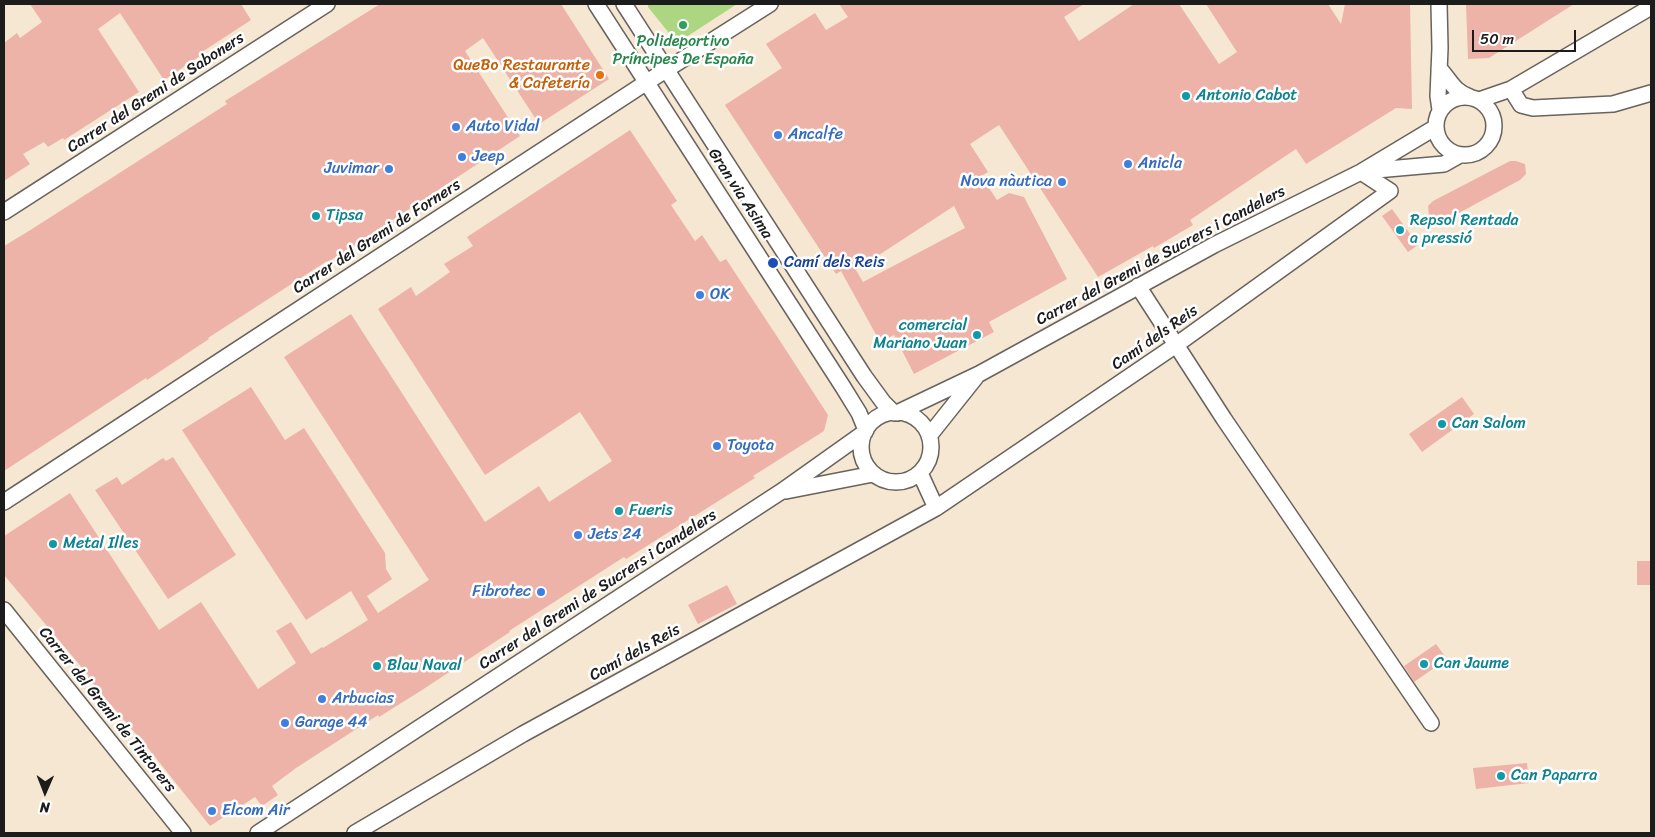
<!DOCTYPE html>
<meta charset="utf-8">
<style>
body{margin:0}
#map{position:relative;width:1655px;height:837px;overflow:hidden;background:#f6e7d2;font-family:Sriracha,sans-serif}
canvas{display:block}
.frame{position:absolute;inset:0;border:5px solid #1c1c1c;pointer-events:none}
.north{position:absolute;left:20px;top:767px;width:50px;height:50px;-webkit-text-stroke:4px #fff;paint-order:stroke;rotate:181deg;font-size:14px;font-weight:700;line-height:20px;text-align:center;color:#1c1c1c}
.north::after{content:'';display:block;margin:auto;width:18px;height:22px;background:#1c1c1c;clip-path:polygon(50% 0,100% 100%,50% 72%,0 100%)}
.scale{position:absolute;left:1472px;top:30px;width:104px;height:22px;box-sizing:border-box;border:2px solid #1c1c1c;border-top:0;padding-left:6px;font-size:15px;line-height:18px;white-space:nowrap;color:#1c1c1c;-webkit-text-stroke:4px #fff;paint-order:stroke}
</style>
<div id="map">
<canvas width="1655" height="837"></canvas>
<div class="frame"></div>
<div class="north">N</div>
<div class="scale">50 m</div>
</div>
<script>
const ctx = document.querySelector('canvas').getContext('2d');
ctx.lineJoin = 'round';
function fill(path, color) { ctx.fillStyle = color; ctx.fill(path, 'evenodd'); }
function trace(path, color, width, dash) { ctx.strokeStyle = color; ctx.lineWidth = width; ctx.lineCap = dash ? 'butt' : 'round'; ctx.setLineDash(dash || []); ctx.stroke(path); }
function write(font, color, halo, rows, align = 'center') {
  ctx.font = font + ' Sriracha,sans-serif'; ctx.lineWidth = 5; ctx.setLineDash([]); ctx.textBaseline = 'middle'; ctx.strokeStyle = halo; ctx.fillStyle = color; for (const [text, x, y, turn = 0] of rows) {
    ctx.save(); ctx.translate(x, y); ctx.rotate((+turn || 0) * Math.PI / 180); ctx.textAlign = isNaN(turn) ? turn : align; if (halo) ctx.strokeText(text, 0, 0); ctx.fillText(text, 0, 0); ctx.restore();
  }
}
const green = new Path2D(`
 M648,4H737L677,43L648,7Z`);
const building = new Path2D(`
 M30,4H241L251,20L199,54L200,56L164,80L120,13L98,29L139,92L64,140L63,138L48,147L44,142L23,154L30,164L4,181V43L17,33L20,38L42,22Z
 M380,4H561L609,79L539,124L483,38L465,51L520,136L353,246L328,262L327,261L208,338L209,339L147,380L146,378L4,471V246L32,229L227,104L225,101Z
 M839,4H1084L1064,17L1079,41L1134,4H1179L1219,64L1237,52L1206,4H1328L1341,24L1345,4H1410L1412,109L1396,108L1306,164L1296,149L1190,220L1193,225L1154,248L1153,246L1098,277L999,125L970,144L988,172L981,176L997,200L1009,193L1024,197L1067,279L989,322L994,332L914,374L894,335L880,342L841,271L836,274L725,105L782,68L766,44L815,13L826,30L848,17ZM954,206L965,228L863,282L856,270Z
 M1466,4H1574L1489,58L1468,59Z
 M630,130L677,201L671,205L695,241L702,235L720,262L726,259L782,344L828,415L824,431L753,476L755,478L626,559L624,557L509,631L510,632L422,690L379,717L378,715L296,768L272,786L278,795L262,806L255,797L210,826L148,748L87,677L89,676L4,575V536L70,493L159,630L201,602L258,689L296,663L276,631L291,622L311,654L322,647L323,648L368,620L351,591L306,620L182,430L251,387L285,440L304,428L385,553L386,569L392,579L367,596L378,613L429,580L284,357L351,314L485,522L539,486L549,502L612,461L580,412L485,475L378,309L411,287L416,296L450,272L444,264L473,246L467,237Z
 M1510,161H1516L1525,164L1526,174L1520,180L1444,221L1436,220L1429,215L1428,206L1433,201Z
 M1392,209L1418,245L1408,252L1382,216Z
 M1462,397L1474,414L1422,452L1409,434Z
 M173,457L236,555L168,599L95,490L117,477L122,485L163,458L166,461Z
 M1637,561H1651V585H1637Z
 M727,585L737,604L698,624L688,605Z
 M1436,644L1447,659L1414,682L1404,666Z
 M1527,763L1529,783L1476,789L1473,768Z`);
const minor = new Path2D(`
 M596,4L843,387L859,413L866,430
 M624,4L864,376L883,402L894,413
 M1439,4L1440,48L1438,96L1440,110
 M1439,68C1451,81 1453,91 1470,97
 M1511,89L1521,105L1533,108L1613,104L1651,93
 M1436 126a29 29 0 1 1 58 0a29 29 0 1 1-58 0Z
 M1479,100L1511,89L1651,7
 M1365,171L1444,164L1460,155
 M4,212L327,4
 M1138,286L1224,419L1431,723
 M861 447a35 35 0 1 1 70 0a35 35 0 1 1-70 0Z
 M897,413L979,374L1214,245L1361,172L1436,127
 M929,436L976,377
 M786,491L873,474
 M4,502L647,82L770,4
 M936,508L1176,345L1390,191L1361,172
 M4,610L183,833
 M258,833L782,491L865,432
 M355,833L523,734L936,508L920,473`);
const markers = [
 [683,25,5,"#2e9e5b"],
 [600,75,5,"#e8710a"],
 [1186,96,5,"#0f9aa8"],
 [456,127,5,"#3f7fe0"],
 [778,135,5,"#3f7fe0"],
 [462,157,5,"#3f7fe0"],
 [1128,164,5,"#3f7fe0"],
 [389,169,5,"#3f7fe0"],
 [1062,182,5,"#3f7fe0"],
 [316,216,5,"#0f9aa8"],
 [1400,230,5,"#0f9aa8"],
 [773,263,6,"#1a4fb4"],
 [700,295,5,"#3f7fe0"],
 [977,335,5,"#0f9aa8"],
 [1442,424,5,"#0f9aa8"],
 [717,446,5,"#3f7fe0"],
 [619,511,5,"#0f9aa8"],
 [578,535,5,"#3f7fe0"],
 [53,544,5,"#0f9aa8"],
 [541,592,5,"#3f7fe0"],
 [1424,664,5,"#0f9aa8"],
 [377,666,5,"#0f9aa8"],
 [322,699,5,"#3f7fe0"],
 [285,723,5,"#3f7fe0"],
 [1501,776,5,"#0f9aa8"],
 [212,811,5,"#3f7fe0"]
];
const leisureNames = [
 ["Polideportivo",683,42],
 ["Príncipes De España",683,60]
];
const foodNames = [
 ["QueBo Restaurante",590,66],
 ["& Cafetería",590,84]
];
const streetNames = [
 ["Carrer del Gremi de Saboners",156,93,-33],
 ["Gran via Asima",740,194,57],
 ["Carrer del Gremi de Forners",377,237,-33],
 ["Carrer del Gremi de Sucrers i Candelers",1161,256,-28],
 ["Camí dels Reis",1155,338,-35],
 ["Carrer del Gremi de Sucrers i Candelers",598,590,-33],
 ["Camí dels Reis",635,653,-29],
 ["Carrer del Gremi de Tintorers",107,710,51]
];
const cultureNames = [
 ["Antonio Cabot",1196,96],
 ["Tipsa",326,216],
 ["Repsol Rentada",1410,221],
 ["a pressió",1410,239],
 ["comercial",967,326,"right"],
 ["Mariano Juan",967,344,"right"],
 ["Can Salom",1452,424],
 ["Fueris",629,511],
 ["Metal Illes",63,544],
 ["Can Jaume",1434,664],
 ["Blau Naval",387,666],
 ["Can Paparra",1511,776]
];
const shopNames = [
 ["Auto Vidal",466,127],
 ["Ancalfe",788,135],
 ["Jeep",472,157],
 ["Anicla",1138,164],
 ["Juvimar",379,169,"right"],
 ["Nova nàutica",1052,182,"right"],
 ["OK",710,295],
 ["Toyota",727,446],
 ["Jets 24",588,535],
 ["Fibrotec",531,592,"right"],
 ["Arbucias",332,699],
 ["Garage 44",295,723],
 ["Elcom Air",222,811]
];
const transitNames = [
 ["Camí dels Reis",784,263]
];
fill(green, '#acd681');
fill(building, '#edb3a8');
trace(minor, '#68635c', 18);
trace(minor, '#fff', 15);
for (const [x, y, r, color] of markers) { const dot = new Path2D(); dot.arc(x, y, r, 0, 2 * Math.PI); ctx.fillStyle = color; ctx.fill(dot); trace(dot, '#fff', 2); }
write('16px', '#27864d', '#fff', leisureNames);
write('16px', '#c56008', '#fff', foodNames, 'right');
write('16px', '#1c1c1c', '#fff', streetNames);
write('16px', '#0d838f', '#fff', cultureNames, 'left');
write('16px', '#366cbe', '#fff', shopNames, 'left');
write('16px', '#164399', '#fff', transitNames, 'left');
</script>
